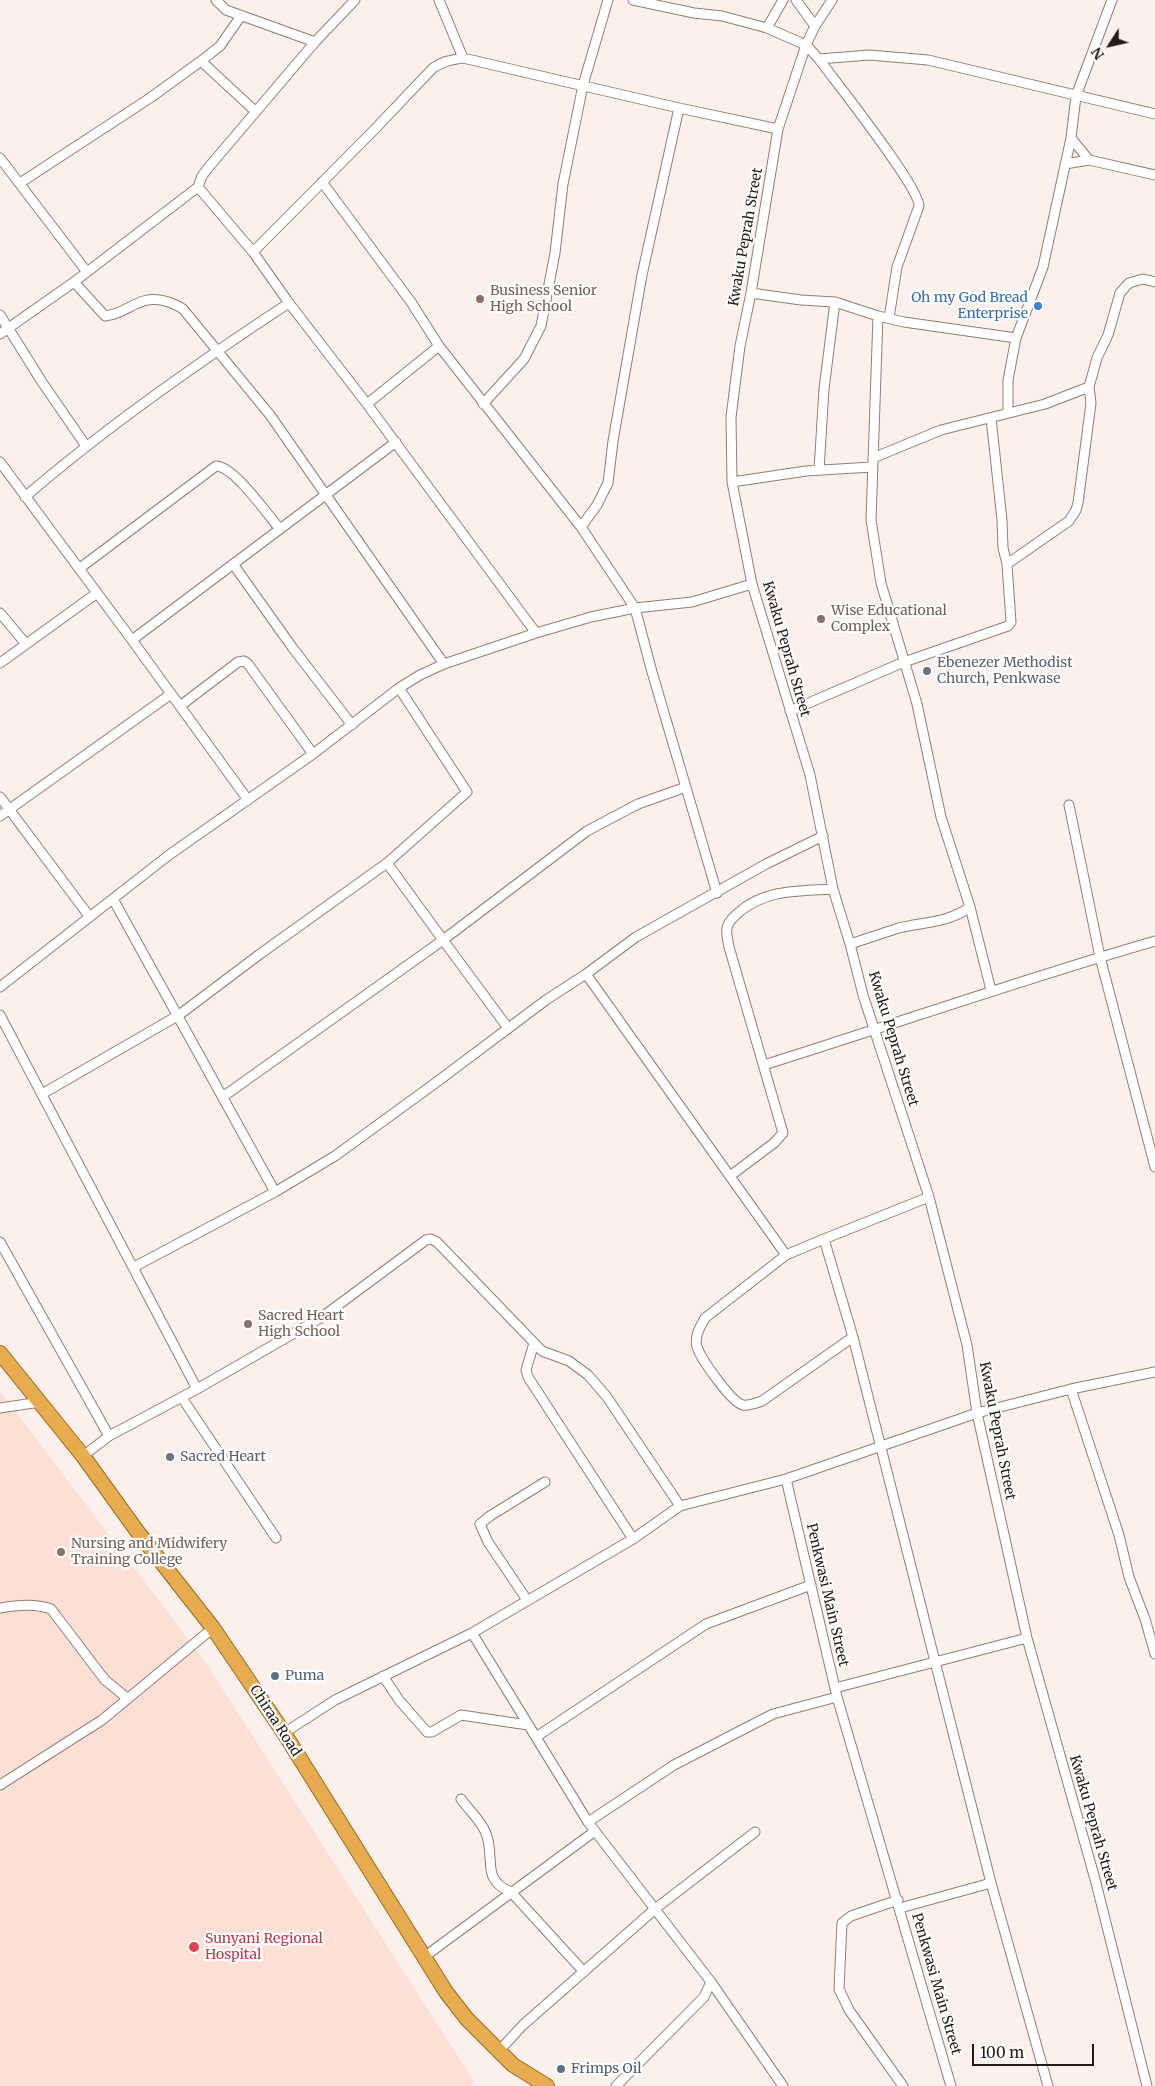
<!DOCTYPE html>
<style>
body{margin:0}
#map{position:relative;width:1155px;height:2086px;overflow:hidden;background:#fbf0eb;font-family:Merriweather,serif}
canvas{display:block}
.north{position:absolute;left:1085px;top:20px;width:50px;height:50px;-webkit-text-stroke:4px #fff;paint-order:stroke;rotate:235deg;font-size:14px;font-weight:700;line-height:20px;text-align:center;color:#241a17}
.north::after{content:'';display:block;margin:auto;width:18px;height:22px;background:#241a17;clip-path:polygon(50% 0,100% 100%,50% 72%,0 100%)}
.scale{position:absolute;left:972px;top:2044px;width:122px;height:22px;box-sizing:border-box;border:2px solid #241a17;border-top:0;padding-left:6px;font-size:15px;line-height:18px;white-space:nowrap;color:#241a17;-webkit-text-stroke:4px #fff;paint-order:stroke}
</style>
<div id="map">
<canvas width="1155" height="2086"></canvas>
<div class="north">N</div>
<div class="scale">100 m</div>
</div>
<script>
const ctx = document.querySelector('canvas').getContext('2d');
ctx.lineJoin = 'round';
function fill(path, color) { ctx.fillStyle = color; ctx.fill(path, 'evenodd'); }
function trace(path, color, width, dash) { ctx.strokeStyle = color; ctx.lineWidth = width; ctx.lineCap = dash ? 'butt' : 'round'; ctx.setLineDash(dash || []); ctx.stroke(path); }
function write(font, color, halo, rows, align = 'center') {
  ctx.font = font + ' Merriweather,serif'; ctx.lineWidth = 4.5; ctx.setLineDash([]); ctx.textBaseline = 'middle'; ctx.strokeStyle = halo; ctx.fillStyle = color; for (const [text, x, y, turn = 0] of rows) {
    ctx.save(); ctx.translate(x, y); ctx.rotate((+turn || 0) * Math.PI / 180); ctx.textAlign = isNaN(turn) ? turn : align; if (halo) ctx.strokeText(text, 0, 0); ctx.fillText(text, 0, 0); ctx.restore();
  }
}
const built = new Path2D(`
 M0,1392L39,1442L206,1663L475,2083L469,2086H0Z`);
const minor = new Path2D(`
 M216,0L226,10L315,42
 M439,0L463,58
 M633,0L694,13L722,16L767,28L806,45L819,59C835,81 920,188 919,206L897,267L889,318
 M796,0L815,26
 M832,0L815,26L806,45L778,129L751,293L740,346L731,417L732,482L752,584L810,775L833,889L850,944L863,995L929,1197L967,1345L977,1413L1027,1638L1095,1879L1147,2086
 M767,28L783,0
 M819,59L869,55L928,60L1155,114
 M201,61L255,111
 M1071,138L1089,160
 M0,158L87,272
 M1065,164L1089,160L1155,175
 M322,182L411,302L439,346
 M20,183L150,98L201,61L220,46L241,16
 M198,187L202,176L208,168L315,42L355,0
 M253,252L373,131L433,68C443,61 451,60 463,58L679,108L778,129
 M74,282L105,316C128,314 138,294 165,301C172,303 177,305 183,309L270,415L444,664
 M751,293L801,300L835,302L824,389L819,470
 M835,302L878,316L904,322L1016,338
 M0,315L42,382L86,446
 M878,316L871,520L881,583L917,704L941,817L970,907L991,990
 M0,334L74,282L198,187L253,252L289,303
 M483,404L524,359L541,326L555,253L563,184L583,85L608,0
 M1008,413V380L1016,338L1043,267L1071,138L1076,96L1112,0
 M873,458L941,430L1045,404L1089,387
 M0,462L132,640
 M732,482L806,471L872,467
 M25,497C107,426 199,362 289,303L367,404
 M581,527L597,505L608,483L613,441L642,275L679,108
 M233,564L292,647L352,725
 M1007,564L1069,521L1076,510L1078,503L1091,403L1089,387L1097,358L1108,335L1120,293L1129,283L1143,279L1155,282
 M80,568L216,466C235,467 267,514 279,528
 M0,613L26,644
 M536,633L367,404L439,346L581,527L635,608L652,672L717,893
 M0,663L97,593
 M180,706L238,662L244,661L248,664L313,754
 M790,711L904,662L1008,626L1011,622L1007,564L1003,548L1002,520L991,418
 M0,797L89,916
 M248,800L132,640L396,442
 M1069,805L1100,957L1155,1167
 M0,816L171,694
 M387,863L467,792L399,688
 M113,899L275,1192
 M850,944C866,939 883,933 899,928C924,922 948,923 970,907
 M586,974L786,1255L824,1239
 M0,987L169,855L313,754L399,688L420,675L444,664L536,633L591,617L635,608L692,602L752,584
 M0,1015L197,1389
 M508,1028L443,940L587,831L638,804L686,787
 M764,1065C895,1024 1023,979 1155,941
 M42,1094L179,1015L260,954L387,863L443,940L224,1096
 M730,1176L774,1143L783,1133L729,947C728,941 726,933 727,928C728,921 734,917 738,913C765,889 799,891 833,889
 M929,1197L824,1239L853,1337L991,1883
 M0,1242L109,1436
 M786,1255L705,1318C700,1327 694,1337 697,1347C701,1359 731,1402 743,1405C749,1406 756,1403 762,1401L853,1337
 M134,1267L275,1192L335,1156L434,1084L546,1000L586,974L636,937L766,864L823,836
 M534,1343L526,1370L528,1377L633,1539
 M1071,1389L1119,1535L1129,1577L1145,1619L1155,1654
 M182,1398L276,1538
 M0,1408L40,1402
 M83,1456L109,1436L197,1389L322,1317L426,1240L431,1239L437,1242L542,1351L569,1361L588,1375L607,1397L680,1506
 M527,1600L488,1542L480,1524L490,1516L545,1482
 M0,1608C16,1605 35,1603 51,1609L105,1680L127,1698
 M472,1633L588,1822L711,1982L783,2086
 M383,1676L399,1700L427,1732H432L461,1715L528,1725
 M835,1688L1027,1638
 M284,1733L335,1700L472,1633L633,1539L680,1506L786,1479
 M536,1737L706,1624L811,1585
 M0,1785L102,1720L213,1628
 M461,1799C469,1810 480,1820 485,1831C497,1857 479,1879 511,1892L584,1972
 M588,1822L674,1765L773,1714L837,1697
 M898,1900L851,1916L842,1923L839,1989L849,2010L903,2086
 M900,1908L991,1883L1048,2086
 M424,1957L595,1831
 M498,2052L523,2025L655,1909L755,1832
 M616,2086L704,1997L711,1982
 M951,2086L837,1697L786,1479L977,1413L1071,1389L1155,1372`);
const trunk = new Path2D(`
 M0,1353L83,1456L137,1531L213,1628L284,1733L446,1992L467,2019L513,2065L547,2086`);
const markers = [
 [480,299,5,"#8d6e63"],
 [1038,306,5,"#3f7fe0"],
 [821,619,5,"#8d6e63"],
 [927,671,5,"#6b7280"],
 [248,1324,5,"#8d6e63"],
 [170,1457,5,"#6b7280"],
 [61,1552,5,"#8d6e63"],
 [275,1676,5,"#5c6f8a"],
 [194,1947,6,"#e0444e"],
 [561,2069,5,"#5c6f8a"]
];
const streetNames = [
 ["Kwaku Peprah Street",746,237,-80],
 ["Kwaku Peprah Street",786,649,74],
 ["Kwaku Peprah Street",893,1039,73],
 ["Kwaku Peprah Street",997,1431,79],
 ["Penkwasi Main Street",827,1595,77],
 ["Chiraa Road",275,1721,57],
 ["Kwaku Peprah Street",1093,1823,74],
 ["Penkwasi Main Street",936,1984,74]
];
const educationNames = [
 ["Business Senior",490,291],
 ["High School",490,307],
 ["Wise Educational",831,611],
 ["Complex",831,627],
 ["Sacred Heart",258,1316],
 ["High School",258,1332],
 ["Nursing and Midwifery",71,1544],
 ["Training College",71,1560]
];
const shopNames = [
 ["Oh my God Bread",1028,298],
 ["Enterprise",1028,314]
];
const worshipNames = [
 ["Ebenezer Methodist",937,663],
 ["Church, Penkwase",937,679],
 ["Sacred Heart",180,1457]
];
const serviceNames = [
 ["Puma",285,1676],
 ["Frimps Oil",571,2069]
];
const healthNames = [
 ["Sunyani Regional",205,1939],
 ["Hospital",205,1955]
];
fill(built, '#fce0d5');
trace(minor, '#957d73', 11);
trace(trunk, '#9f6b1f', 16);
trace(minor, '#fff', 9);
trace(trunk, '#e7ab50', 14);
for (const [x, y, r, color] of markers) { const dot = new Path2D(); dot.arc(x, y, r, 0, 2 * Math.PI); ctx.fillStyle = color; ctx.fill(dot); trace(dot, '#fff', 2); }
write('14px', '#241a17', '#fff', streetNames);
write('14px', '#785e54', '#fff', educationNames, 'left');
write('14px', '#366cbe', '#fff', shopNames, 'right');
write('14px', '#5b616d', '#fff', worshipNames, 'left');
write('14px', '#4e5e75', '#fff', serviceNames, 'left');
write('14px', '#be3a42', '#fff', healthNames, 'left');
</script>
